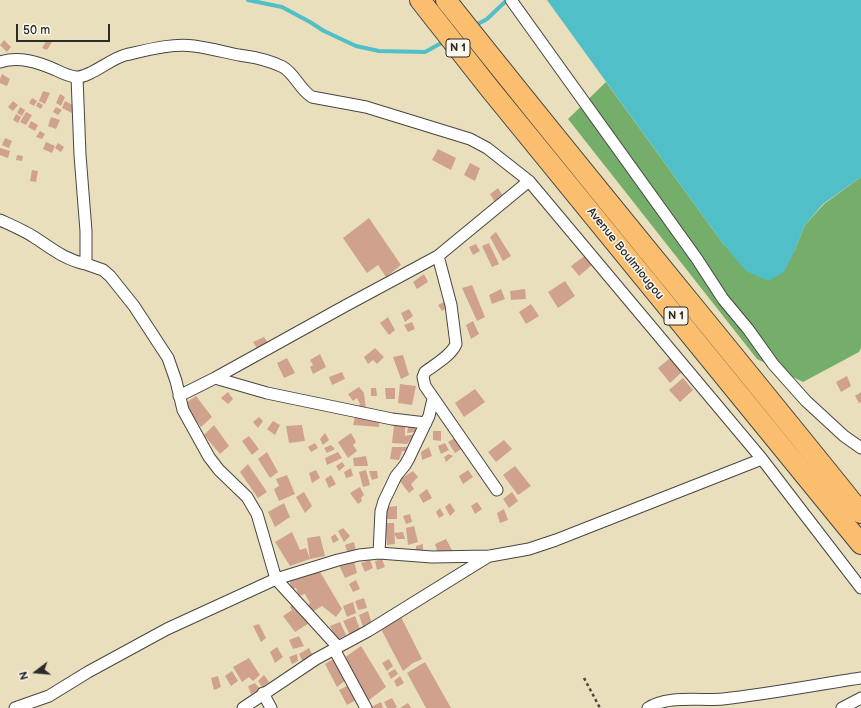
<!DOCTYPE html>
<style>
body{margin:0}
#map{position:relative;width:861px;height:708px;overflow:hidden;background:#e9dfbc;font-family:"Balsamiq Sans",sans-serif}
canvas{display:block}
.north{position:absolute;left:16px;top:652px;width:40px;height:40px;-webkit-text-stroke:3px #fbf7ec;paint-order:stroke;rotate:254deg;font-size:11px;font-weight:700;line-height:16px;text-align:center;color:#2b2b2b}
.north::after{content:'';display:block;margin:auto;width:14px;height:18px;background:#2b2b2b;clip-path:polygon(50% 0,100% 100%,50% 72%,0 100%)}
.scale{position:absolute;left:16px;top:24px;width:94px;height:18px;box-sizing:border-box;border:2px solid #2b2b2b;border-top:0;padding-left:5px;font-size:12px;line-height:14px;white-space:nowrap;color:#2b2b2b;-webkit-text-stroke:3px #fbf7ec;paint-order:stroke}
</style>
<div id="map">
<canvas width="861" height="708"></canvas>
<div class="north">N</div>
<div class="scale">50 m</div>
</div>
<script>
const ctx = document.querySelector('canvas').getContext('2d');
ctx.lineJoin = 'round';
function fill(path, color) { ctx.fillStyle = color; ctx.fill(path, 'evenodd'); }
function trace(path, color, width, dash) { ctx.strokeStyle = color; ctx.lineWidth = width; ctx.lineCap = dash ? 'butt' : 'round'; ctx.setLineDash(dash || []); ctx.stroke(path); }
function write(font, color, halo, rows, align = 'center') {
  ctx.font = font + ' "Balsamiq Sans",sans-serif'; ctx.lineWidth = 3; ctx.setLineDash([]); ctx.textBaseline = 'middle'; ctx.strokeStyle = halo; ctx.fillStyle = color; for (const [text, x, y, turn = 0] of rows) {
    ctx.save(); ctx.translate(x, y); ctx.rotate((+turn || 0) * Math.PI / 180); ctx.textAlign = isNaN(turn) ? turn : align; if (halo) ctx.strokeText(text, 0, 0); ctx.fillText(text, 0, 0); ctx.restore();
  }
}
const forest = new Path2D(`
 M606,82L724,245L794,252L805,225L824,204L861,177V348L859,352L803,382L757,359L568,119Z`);
const water = new Path2D(`
 M547,0H861V177L823,204L805,225L794,252L784,272L768,281L746,271L724,245Z`);
const stream = new Path2D(`
 M248,0L282,7L310,22L324,31L356,46L379,51L425,52L445,41
 M474,26L487,19L507,0`);
const building = new Path2D(`
 M4,40L11,47L7,52L0,45Z
 M47,40L52,42L47,50L42,48Z
 M2,74L10,79L7,86L0,83V79Z
 M43,91L50,93L45,104L39,101Z
 M60,94L65,97L61,106L56,103Z
 M32,98L37,101L34,106L29,103Z
 M13,101L18,105L13,111L8,107Z
 M65,101L75,106L72,113L62,108Z
 M38,102L43,105L41,109L36,106Z
 M20,107L25,110L22,116L17,113Z
 M56,107L62,110L58,115L53,112Z
 M26,112L32,115L26,125L20,122Z
 M16,114L21,117L18,123L13,120Z
 M51,117L60,120L56,129L48,126Z
 M31,121L38,125L35,131L28,127Z
 M40,131L45,134L42,139L36,137Z
 M5,138L12,141L9,148L2,145Z
 M46,142L55,146L52,153L43,149Z
 M58,143L64,147L61,152L55,148Z
 M0,148L10,151L8,158L0,155Z
 M438,149L456,158L451,170L432,160Z
 M17,155L23,156L22,161L16,160Z
 M470,163L480,168L475,181L464,175Z
 M32,170L38,171L36,182L30,181Z
 M498,188L503,196L495,202L490,194Z
 M369,218L401,265L386,277L378,265L367,273L343,238Z
 M496,232L511,256L503,261L490,237Z
 M489,243L499,264L492,267L482,246Z
 M476,244L480,251L473,255L469,247Z
 M586,255L593,264L579,276L571,266Z
 M424,274L428,282L417,289L413,282Z
 M565,281L575,296L558,308L548,292Z
 M472,285L485,317L477,321L462,288Z
 M501,289L505,299L492,304L489,295Z
 M525,289L526,299L511,300L510,291Z
 M446,301L448,307L442,311L438,305Z
 M531,304L539,316L526,324L519,312Z
 M409,309L413,316L405,322L401,313Z
 M388,317L395,330L389,335L380,323Z
 M473,321L479,334L471,339L466,325Z
 M412,322L415,329L408,332L404,325Z
 M264,337L268,343L258,350L253,342Z
 M375,348L384,357L377,364L373,360L368,364L364,357Z
 M320,354L326,367L313,374L310,367L313,365L310,360Z
 M403,355L409,375L401,379L393,357Z
 M287,358L295,373L284,378L277,363Z
 M670,358L682,372L670,383L658,368Z
 M342,372L345,379L332,385L329,377Z
 M847,376L851,386L841,392L836,382Z
 M683,378L693,390L680,402L669,390Z
 M400,384L416,386L412,405L398,403Z
 M359,387L364,393L366,409L358,407L360,404L357,398L353,401L348,394Z
 M371,388H376L377,396H371Z
 M385,388H395V399H386Z
 M475,389L485,402L464,417L455,403Z
 M228,392L233,399L228,404L221,398Z
 M861,392V402L859,403L855,396Z
 M196,396L212,417L201,427L184,404Z
 M259,417L263,421L258,428L253,422Z
 M355,417L379,421V427L353,425Z
 M273,421L280,425L275,435L267,429Z
 M405,424V436L415,434L407,444L392,443L394,425Z
 M214,425L229,446L220,454L204,435Z
 M302,425L305,441L289,443L286,426Z
 M415,425L416,432L407,433L408,427Z
 M433,431H441V441L433,440Z
 M325,433L329,440L323,445L320,439Z
 M351,433L356,442L353,445L357,451L348,458L338,442Z
 M249,436L259,449L252,455L242,441Z
 M455,438L463,448L455,453L448,442Z
 M504,440L512,449L496,462L488,452Z
 M315,443L318,448L311,452L308,447Z
 M445,443L449,450L441,454L438,446Z
 M331,445L335,449L327,453L324,448Z
 M392,447H407V451H402L399,460L390,459Z
 M429,447L432,456L422,460L421,452Z
 M267,452L278,472L270,478L258,459Z
 M338,452L342,458L327,465L325,458Z
 M449,454L453,456L446,462L444,457Z
 M366,456L368,466H354L353,458Z
 M342,462L345,466L339,471L336,466Z
 M248,464L267,492L258,498L240,472Z
 M515,466L531,486L518,495L503,475Z
 M351,468L353,476L346,478L344,472Z
 M316,470L320,478L312,483L309,473Z
 M366,470L370,485L363,487L359,472Z
 M468,470L473,477L463,484L459,476Z
 M369,471H377L378,478L372,480Z
 M413,471L418,477L411,484L414,489L409,493L399,480Z
 M287,475L295,494L279,501L274,489L279,486L276,479Z
 M331,475L336,484L329,488L325,479Z
 M360,487L364,495L361,498L362,501L358,504L350,493Z
 M427,489L432,498L423,503L419,495Z
 M304,492L312,506L305,513L296,497Z
 M512,492L518,501L509,508L503,499Z
 M477,502L482,509L475,514L471,506Z
 M284,503L290,517L275,527L268,512Z
 M450,503L455,511L450,516L445,507Z
 M397,506V519H385L386,507Z
 M440,508L444,515L439,518L436,512Z
 M504,509L508,520L500,523L497,513Z
 M410,514L412,522L406,524L403,516Z
 M385,523H394L395,544L387,545Z
 M414,526L418,542L408,545L406,528Z
 M343,528L350,536L344,542L338,531Z
 M292,532L300,550L306,548L310,559L290,566L275,542Z
 M403,532L405,539H397L394,533Z
 M335,534L339,540L333,543L331,537Z
 M320,536L325,556L310,559L307,538Z
 M446,539L454,554H438L435,544Z
 M354,542L356,551H347L345,545Z
 M423,544V550L416,552V546Z
 M382,559L385,567L377,570L375,561Z
 M370,560L373,568L365,572L361,563Z
 M354,561L357,573L345,578L339,565Z
 M319,570L342,609L336,617L322,606L312,612L307,606L310,603L305,594L299,596L296,588L292,589L289,580Z
 M356,580L360,589L353,592L349,584Z
 M364,598L367,608L358,610L355,601Z
 M353,602L356,613L347,617L343,606Z
 M294,603L311,622L295,632L283,616L292,610L290,607Z
 M368,611L372,624L363,627L359,615Z
 M355,616L360,629L350,635L343,621Z
 M401,617L422,659L413,663L403,671L381,629Z
 M340,622L346,635L336,640L330,626Z
 M259,624L266,638L261,642L253,626Z
 M299,636L304,646L293,649L289,640Z
 M361,646L386,687L368,701L344,658Z
 M277,647L283,657L275,663L270,652Z
 M309,648L313,656L303,662L299,654Z
 M297,654L298,661L292,664L289,657Z
 M249,658L260,675L253,681L249,677L242,682L233,667Z
 M335,658L346,680L337,687L325,664Z
 M389,659L393,666L387,671L382,663Z
 M425,662L451,708H426L407,673Z
 M395,669L398,674L391,679L388,673Z
 M232,671L238,681L231,686L225,676Z
 M264,675L269,682L262,687L258,681Z
 M218,676L221,687L214,690L211,678Z
 M400,676L404,683L397,687L394,681Z
 M255,683L260,689L251,694L248,686Z
 M349,685L356,700L347,705L339,690Z
 M392,698L397,707L395,708H387L384,702Z
 M381,702L383,708H372L371,707Z
 M408,703L411,708H400Z`);
const path = new Path2D(`
 M584,678L600,708`);
const street = new Path2D(`
 M511,0L697,259L723,299L748,329L773,364L806,401L844,436L861,448
 M0,62C19,56 38,62 56,70C62,73 68,76 76,77C89,78 110,59 125,55C147,50 172,43 194,46C209,48 224,52 239,55C254,57 269,60 283,67C295,74 300,90 312,97L366,107L470,139L487,148L529,181L762,459
 M77,77L80,155L86,231V264L103,270L110,276L134,306L168,358L176,381L183,410L209,457L219,470L247,497L257,514L276,579L338,647
 M0,220C11,225 23,230 34,237C51,248 65,260 86,264
 M438,256L451,305L456,344C451,356 434,365 425,372L423,377L425,386L497,490
 M215,378L267,393L392,419L426,423
 M179,396L215,378L345,306L438,256L529,181
 M379,553L381,511L384,501L396,476L405,465L409,458L429,416L433,399
 M334,649L366,708
 M263,693L271,708
 M15,708L49,696L88,672L167,629L276,579L338,560L359,555L379,553L432,557L490,556L529,549L556,540L762,459L861,588
 M243,708L316,659L368,631L489,556
 M648,708C667,695 700,701 723,699C769,694 815,685 861,678
 M842,708L861,698`);
const highway = new Path2D(`
 M420,0L490,89L861,544
 M446,0C582,172 723,341 861,513`);
const shields = [
 [458,48,24],
 [676,316,24]
];
const shieldNames = [
 ["N 1",458,48],
 ["N 1",676,316]
];
const streetNames = [
 ["Avenue Boulmiougou",625,254,51]
];
fill(forest, '#75ad6b');
fill(water, '#51bfc7');
trace(stream, '#51bfc7', 4);
fill(building, '#d0a28d');
trace(street, '#484641', 13);
trace(highway, '#484641', 22);
trace(path, '#484641', 2.5, [3, 3]);
trace(street, '#fff', 11);
trace(highway, '#fabe6e', 20);
for (const [x, y, w] of shields) { const box = new Path2D(); box.roundRect(x - w / 2, y - 9, w, 18, 3); ctx.fillStyle = '#fbf7ec'; ctx.fill(box); trace(box, '#2b2b2b', 1); }
write('bold 11px', '#2b2b2b', null, shieldNames);
write('12px', '#2b2b2b', '#fbf7ec', streetNames);
</script>
